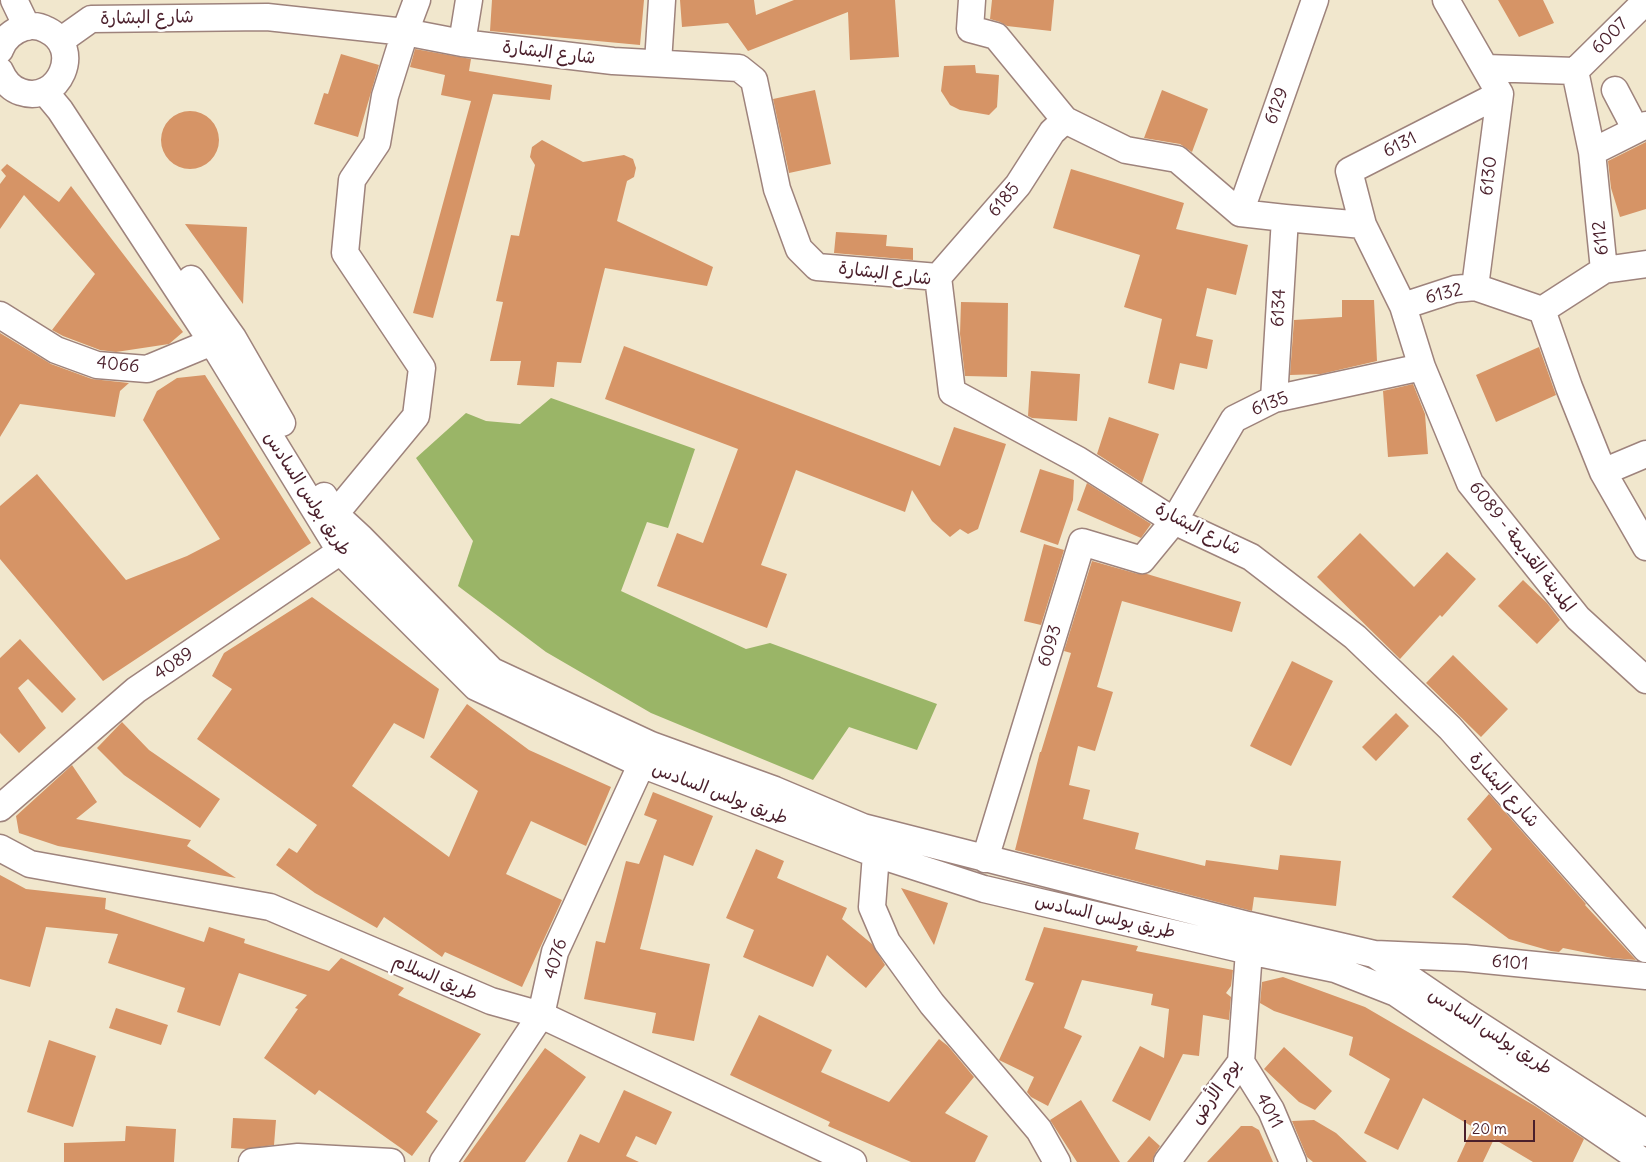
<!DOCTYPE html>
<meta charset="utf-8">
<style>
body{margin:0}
#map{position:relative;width:1646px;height:1162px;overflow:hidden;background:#f1e7cd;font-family:Delius,sans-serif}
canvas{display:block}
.scale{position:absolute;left:1464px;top:1120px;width:71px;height:22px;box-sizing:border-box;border:2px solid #4a1f2b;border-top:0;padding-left:6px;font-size:15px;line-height:18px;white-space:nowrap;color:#4a1f2b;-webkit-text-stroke:4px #fff;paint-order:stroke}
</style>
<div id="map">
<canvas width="1646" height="1162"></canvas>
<div class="scale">20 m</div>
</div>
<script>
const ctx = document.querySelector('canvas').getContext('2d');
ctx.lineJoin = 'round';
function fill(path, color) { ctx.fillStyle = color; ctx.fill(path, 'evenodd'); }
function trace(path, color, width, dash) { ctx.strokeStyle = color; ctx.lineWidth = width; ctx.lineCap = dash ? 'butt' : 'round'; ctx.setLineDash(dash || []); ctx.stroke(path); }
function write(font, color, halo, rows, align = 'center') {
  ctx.font = font + ' Delius,"Playpen Sans Arabic",sans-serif'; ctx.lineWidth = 5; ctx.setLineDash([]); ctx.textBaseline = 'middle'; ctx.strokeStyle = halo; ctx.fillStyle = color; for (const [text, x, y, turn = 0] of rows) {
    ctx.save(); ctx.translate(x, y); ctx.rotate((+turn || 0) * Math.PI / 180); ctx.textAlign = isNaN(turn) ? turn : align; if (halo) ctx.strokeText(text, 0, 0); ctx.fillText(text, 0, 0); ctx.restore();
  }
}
const forest = new Path2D(`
 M551,398L695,449L668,528L647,522L621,591L746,649L770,643L937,704L917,750L849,727L813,780L651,713L546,652L458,586L473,541L416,458L466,413L486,421L520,424Z`);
const building = new Path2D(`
 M492,0H644L640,45L490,31Z
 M680,0H754L756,15L794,0H895L899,57L850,60L848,12L748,51L728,23L682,27Z
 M992,0H1054L1051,31L1007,26L1000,22L990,19Z
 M1498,0H1543L1554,23L1519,37Z
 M415,49L471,59L469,71L552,85L550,100L493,94L433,318L413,313L471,101L441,95L445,75L410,67Z
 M341,54L379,65L358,137L314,124L324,93L328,94Z
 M975,65L976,73L999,75L997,107L989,115L960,110L950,105L941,91L944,66Z
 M815,90L831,164L789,173L773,99Z
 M1162,90L1208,109L1192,152L1180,144L1144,138Z
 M161 140a29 29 0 1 1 58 0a29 29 0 1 1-58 0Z
 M542,140L583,162L624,155L633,159L636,168L634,177L627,181L617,221L713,267L707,286L605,268L581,363L557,362L554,387L517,385L521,361H490L503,302L496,301L511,235L519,236L535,165L530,157L532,147Z
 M1646,142V209L1620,217L1611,188L1608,161Z
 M7,164L59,202L71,186L183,332L169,344L116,352L100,350L63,336L52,330L95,274L24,195L0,229V184L6,176L1,170Z
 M1071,169L1184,203L1176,229L1248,245L1236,295L1207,288L1196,336L1213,340L1207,369L1180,363L1174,390L1148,383L1162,319L1124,307L1140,255L1053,228Z
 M185,224L247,227L243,304Z
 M836,232L887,235L886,246L913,248V260L834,253Z
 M1342,300H1374L1377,361L1321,374L1290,375L1294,320L1342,317Z
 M961,302L1008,303L1007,377L965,376L960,334Z
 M0,333L51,364L92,379L129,383L120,391L115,417L20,404L0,437Z
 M624,346L940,466L954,427L1006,444L978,529L968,534L960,529L950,537L932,521L912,490L905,512L796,470L761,565L787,574L767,628L657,586L677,533L703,543L738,449L605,399Z
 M1539,347L1556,395L1496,422L1476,375Z
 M1031,371L1080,374L1077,421L1032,418L1028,416Z
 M205,375L311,543L103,681L0,559V506L37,474L126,580L187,556L220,539L143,420L157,391L177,378Z
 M1413,384L1425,414L1428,454L1388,457L1383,391Z
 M1109,417L1159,434L1142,483L1097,454Z
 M1040,469L1074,480L1073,500L1058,545L1020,532Z
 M1087,483L1151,524L1141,538L1077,510Z
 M1360,533L1414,587L1447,552L1476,579L1442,617L1440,615L1400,659L1317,577Z
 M1044,544L1064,550L1041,625L1024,621Z
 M1092,561L1138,574H1147L1241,602L1232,632L1122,601L1097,687L1113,692L1095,751L1078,746L1069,785L1090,790L1083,819L1139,833L1135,849L1205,866L1206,860L1278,870L1280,855L1341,861L1336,906L1254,897L1252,911L1015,850L1040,752H1041L1071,653L1064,651Z
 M1523,580L1547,603L1560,620L1537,644L1498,606Z
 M312,597L439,689L424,739L394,723L352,786L449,857L478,791L430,757L467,704L529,750L611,787L586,846L531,821L506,874L562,900L522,987L445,952L442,957L384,917L377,928L315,893L276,865L289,848L297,853L317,825L197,739L232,689L212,676L224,653Z
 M20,639L76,699L62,713L28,679L18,688L46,728L19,753L0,733V658Z
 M1453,655L1508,709L1481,737L1426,683Z
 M1292,661L1333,681L1291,766L1250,746Z
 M1396,713L1409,726L1376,761L1362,747Z
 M122,722L149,750L220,799L200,828L124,775L97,748Z
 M72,765L97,802L76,819L191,840L187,846L236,878L58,846L19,833L16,816Z
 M653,792L713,816L693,866L664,855L640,949L710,964L694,1041L652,1033L656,1013L584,999L596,941L605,943L626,861L639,864L657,820L644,815Z
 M1489,794L1586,904L1585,905L1636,960L1612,958L1563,948L1559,952L1551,951L1509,939L1452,897L1492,849L1467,819Z
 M756,849L784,861L777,878L847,908L842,919L872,944L885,965L866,988L827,955L813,987L743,957L754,930L726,918Z
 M0,875L26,889L106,898L105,909L204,942L209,927L245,939L244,943L329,971L341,958L404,988L398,995L481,1034L426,1112L438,1121L412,1156L319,1090L315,1095L264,1058L298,1009L295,1008L307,995L239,973L220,1026L177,1012L185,988L108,963L118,934L46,927L30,987L0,979Z
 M901,888L948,903L934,945Z
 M1044,927L1138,946L1136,951L1233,970L1231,986L1226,993L1231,997L1229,1020L1203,1015L1199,1056L1183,1054L1150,1121L1112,1101L1140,1046L1164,1058L1169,1009L1151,1005L1153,994L1082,980L1064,1028L1082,1036L1048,1106L1031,1097L1027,1092L1034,1077L999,1060L1034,983L1025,980Z
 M1283,977L1365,1007L1535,1106L1584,1139L1573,1162H1533L1494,1139L1483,1162H1457L1473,1127L1423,1098L1398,1150L1364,1133L1390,1079L1349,1055L1353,1037L1274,1011L1260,1003L1262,982Z
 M116,1008L168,1025L161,1045L109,1028Z
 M759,1015L832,1050L821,1072L889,1102L939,1039L948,1046L974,1077L945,1113L988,1136L975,1162H911L828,1126L830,1122L730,1075Z
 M49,1040L96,1056L73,1127L27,1112Z
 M1284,1047L1332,1091L1315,1110L1299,1102L1264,1069Z
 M545,1048L586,1077L525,1162H463Z
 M624,1090L672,1112L656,1145L636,1136L626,1156L639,1162H567L580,1134L599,1143Z
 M1081,1100L1107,1142L1120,1162H1077L1050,1120Z
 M233,1118L276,1120L274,1145L246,1149L231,1148Z
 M1314,1120L1336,1133L1367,1162H1313L1307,1157L1292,1121Z
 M126,1126L176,1129L174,1162H64V1143L125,1141Z
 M1241,1126H1252L1259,1130L1273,1162H1207Z
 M1149,1136L1160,1146L1155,1154L1152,1162H1127Z`);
const minor = new Path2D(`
 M14,0L27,27
 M972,0L970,29L996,36L1065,120L1126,150L1177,159L1240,213
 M1446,0L1500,94L1475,287
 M60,41L91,19L267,17L405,32L462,43L613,61L739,68L754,80L777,189L799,249L817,267L938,277L952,392L1078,460L1174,521L1251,557L1355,637L1450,728L1646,949
 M462,43L469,0
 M0,50C4,38 13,31 25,27C32,25 40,26 47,30C84,48 59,105 21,92C11,89 4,80 0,71
 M658,63L662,0
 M1486,68L1575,71
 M1575,71L1592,152L1604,270
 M1575,71L1646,1
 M1615,90L1636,130
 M45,92L60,110L212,342L340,551L476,687L641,764L876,854L984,889L1249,951L1335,969L1396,993L1644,1162
 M1500,94L1349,171L1363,225L1403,306L1422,367L1470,483L1578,618L1646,680
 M1592,152L1646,125
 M1240,213L1315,0
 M1240,213L1285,218L1363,225
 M938,277L1018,185L1052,132L1065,120
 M191,279L233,338L282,423
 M1403,306L1455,289L1475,287L1542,310
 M1542,310L1569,387L1603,472L1646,547
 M1542,310L1604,270L1646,264
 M0,315L56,350L97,365L147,369L212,342
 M1274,399L1285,218
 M1603,472L1646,454
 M324,496L335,514L361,538L492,671L651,745L775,790L863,827L1248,925L1374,954L1465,1016L1646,1133
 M335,514L416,416L422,368L345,253L352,180L377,143L385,96L405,32L417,0
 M0,808L136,690L354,542
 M868,839L876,854L872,907L887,942L932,1004L1039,1130L1057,1162
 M0,848L30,864L270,907L491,1001L541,1015L853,1162
 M985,859L1082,542L1142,560L1174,521L1234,419L1274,399L1422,367
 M1375,954L1465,958L1646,976
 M1241,1062L1271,1110L1293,1162
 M252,1162L298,1157L391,1162
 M443,1162L541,1015L555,952L648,750
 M1167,1162L1241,1062L1249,951L1248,933`);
const streetNames = [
 ["شارع البشارة",147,18,-1],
 ["6007",1610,36,-45],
 ["شارع البشارة",549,53,7],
 ["6129",1277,106,-70],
 ["6131",1400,145,-27],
 ["6130",1489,176,-83],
 ["6185",1004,200,-50],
 ["6112",1601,238,-96],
 ["شارع البشارة",885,274,7],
 ["6132",1444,294,-14],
 ["6134",1279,308,-87],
 ["4066",118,365,6],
 ["6135",1270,404,-21],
 ["طريق بولس السادس",307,494,57],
 ["شارع البشارة",1198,529,27],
 ["المدينة القديمة - 6089",1522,547,52],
 ["6093",1050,646,-73],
 ["4089",174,664,-34],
 ["شارع البشارة",1504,790,48],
 ["طريق بولس السادس",720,794,21],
 ["طريق بولس السادس",1105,917,13],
 ["4076",556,959,-73],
 ["6101",1510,963,5],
 ["طريق السلام",435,978,23],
 ["طريق بولس السادس",1490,1032,33],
 ["يوم الأرض",1216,1092,-56],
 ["4011",1269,1111,62]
];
fill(forest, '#9ab567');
fill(building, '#d69466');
trace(minor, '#9e837c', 29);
trace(minor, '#fff', 26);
write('18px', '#4a1f2b', '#fff', streetNames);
</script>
